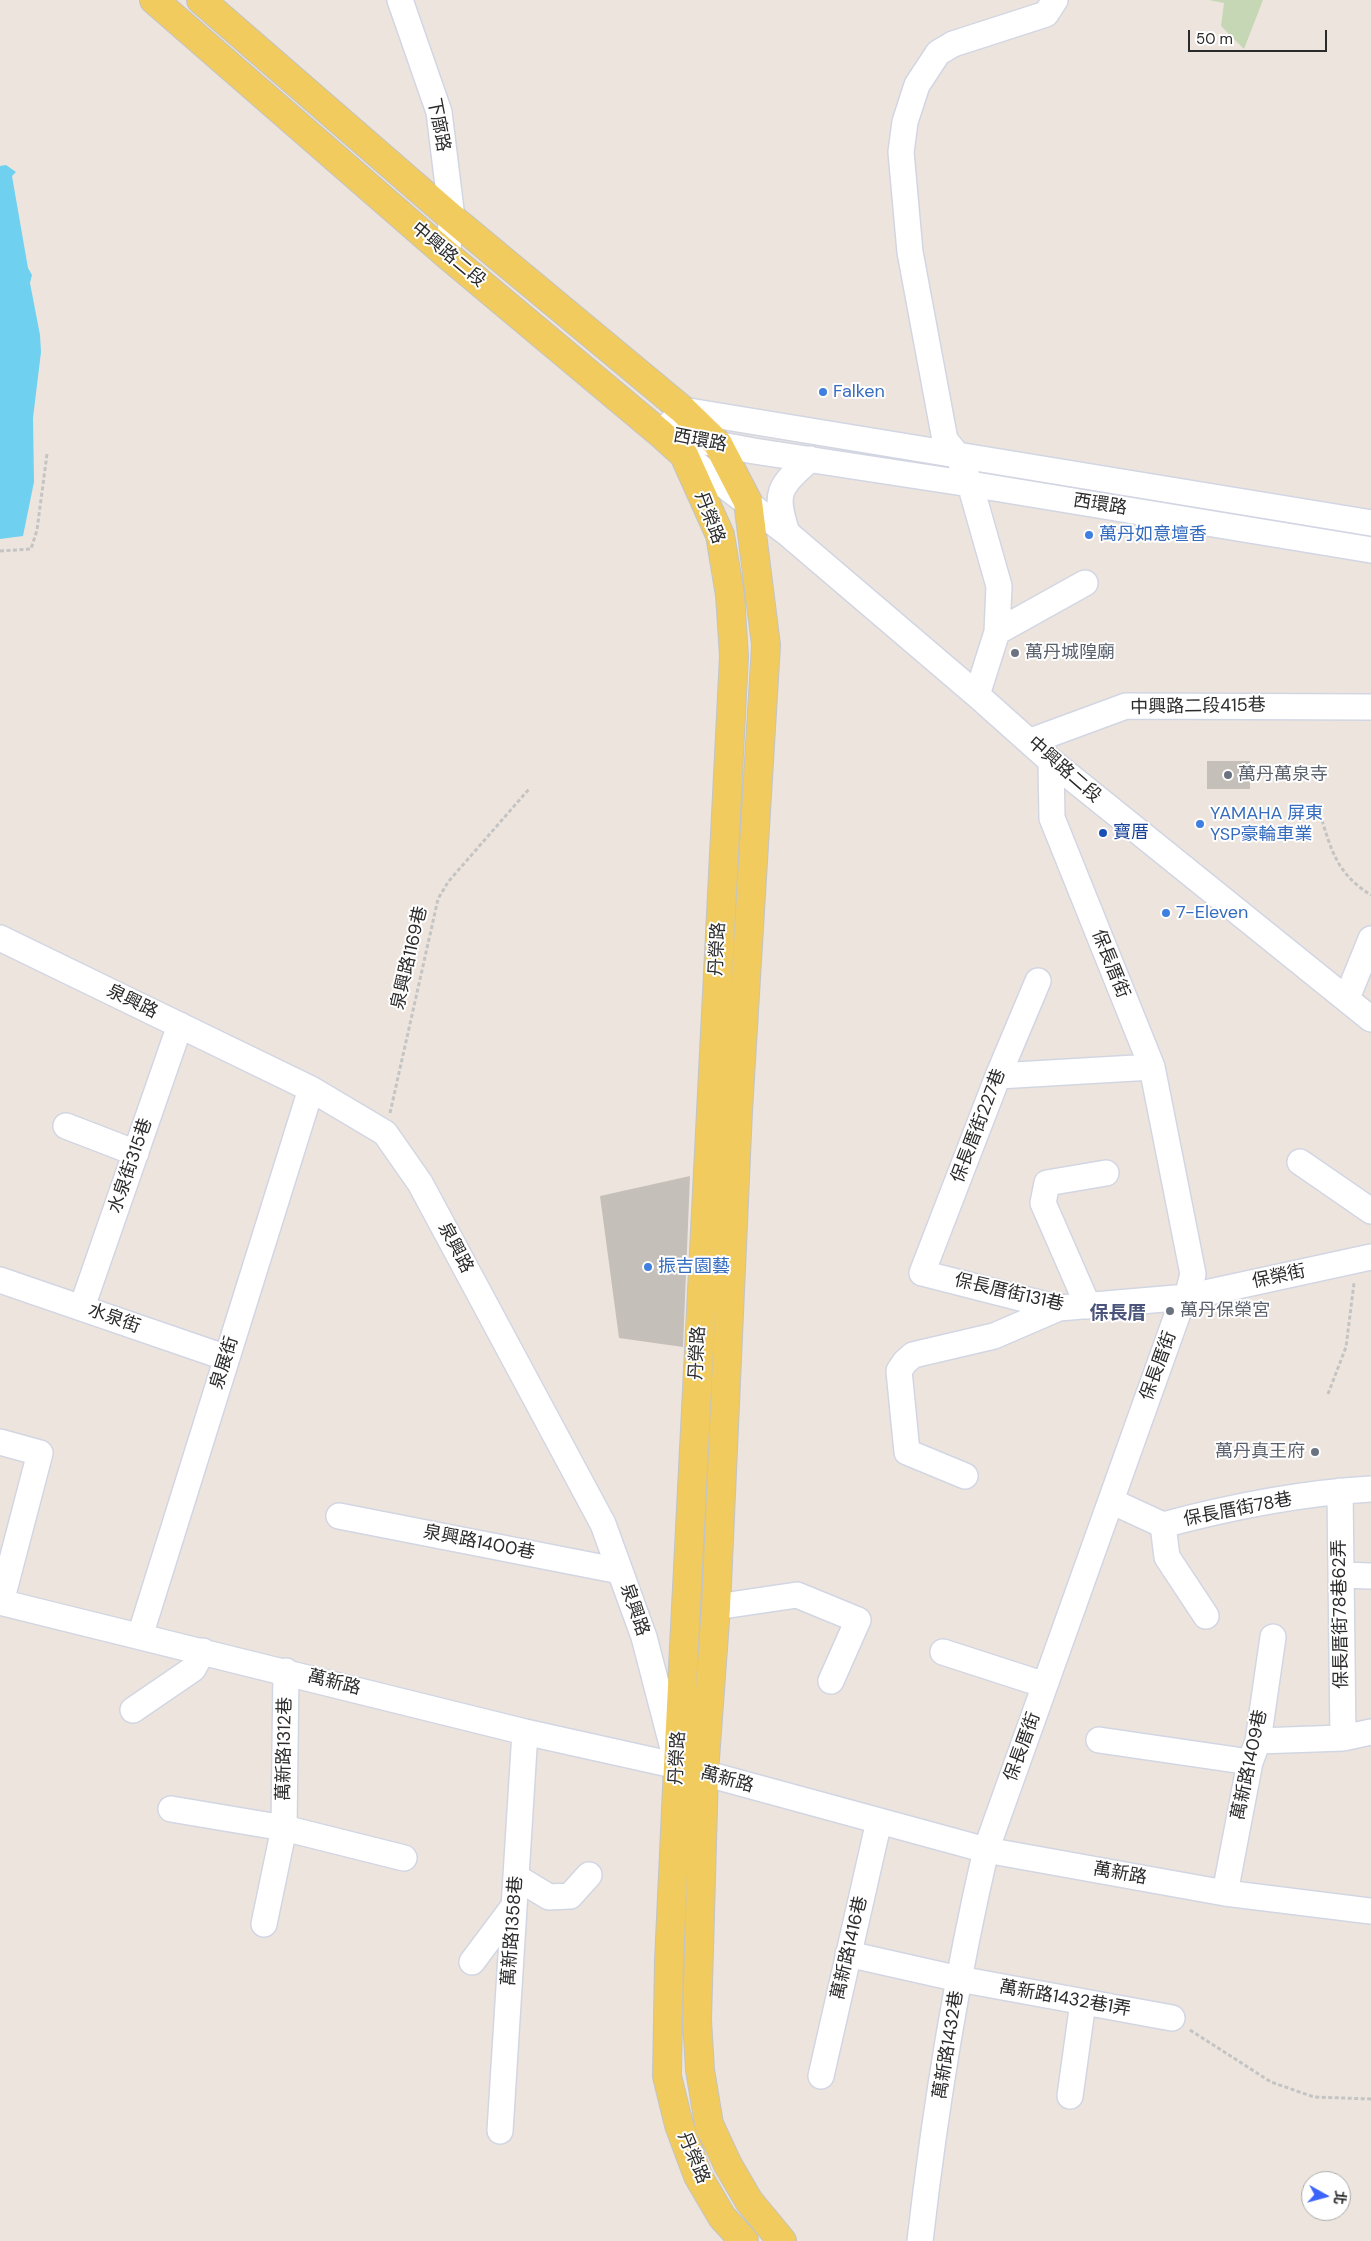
<!DOCTYPE html>
<meta charset="utf-8">
<style>
body{margin:0}
#map{position:relative;width:1371px;height:2241px;overflow:hidden;background:#ede5dd;font-family:"DM Sans","Noto Sans TC",sans-serif}
canvas{display:block}
.north{position:absolute;left:1301px;top:2171px;width:50px;height:50px;box-sizing:border-box;background:#fff;border:1px solid #aaa;border-radius:50%;rotate:97deg;font-size:14px;font-weight:700;line-height:20px;text-align:center;color:#2b2b2b}
.north::after{content:'';display:block;margin:auto;width:18px;height:22px;background:#3c64fa;clip-path:polygon(50% 0,100% 100%,50% 72%,0 100%)}
.scale{position:absolute;left:1188px;top:30px;width:139px;height:22px;box-sizing:border-box;border:2px solid #2b2b2b;border-top:0;padding-left:6px;font-size:15px;line-height:18px;white-space:nowrap;color:#2b2b2b;-webkit-text-stroke:4px #fff;paint-order:stroke}
</style>
<div id="map">
<canvas width="1371" height="2241"></canvas>
<div class="north">北</div>
<div class="scale">50 m</div>
</div>
<script>
const ctx = document.querySelector('canvas').getContext('2d');
ctx.lineJoin = 'round';
function fill(path, color) { ctx.fillStyle = color; ctx.fill(path, 'evenodd'); }
function trace(path, color, width, dash) { ctx.strokeStyle = color; ctx.lineWidth = width; ctx.lineCap = dash ? 'butt' : 'round'; ctx.setLineDash(dash || []); ctx.stroke(path); }
function write(font, color, halo, rows, align = 'center') {
  ctx.font = font + ' "DM Sans","Noto Sans TC",sans-serif'; ctx.lineWidth = 4; ctx.setLineDash([]); ctx.textBaseline = 'middle'; ctx.strokeStyle = halo; ctx.fillStyle = color; for (const [text, x, y, turn = 0] of rows) {
    ctx.save(); ctx.translate(x, y); ctx.rotate((+turn || 0) * Math.PI / 180); ctx.textAlign = isNaN(turn) ? turn : align; if (halo) ctx.strokeText(text, 0, 0); ctx.fillText(text, 0, 0); ctx.restore();
  }
}
const cemetery = new Path2D(`
 M1209,0H1263L1244,49L1221,26L1224,3Z`);
const water = new Path2D(`
 M6,165L16,172L12,176L28,268L32,275L30,283L40,335L41,352L33,418L34,482L23,536L0,539V166Z`);
const building = new Path2D(`
 M1207,761H1250V789H1207Z
 M690,1176L683,1347L619,1338L600,1196Z`);
const path = new Path2D(`
 M0,551L31,549L37,530L47,454
 M1318,808C1331,847 1334,872 1371,895
 M390,1113L438,899L448,882L529,789
 M1328,1394L1346,1347L1354,1283
 M1190,2030L1271,2082L1314,2097L1371,2099`);
const minor = new Path2D(`
 M400,0L439,112L452,218L447,255
 M661,434L683,410L1371,523
 M661,434L754,451L970,484L1371,550
 M684,455L787,533L977,695L1051,761L1371,1019
 M787,533C774,492 778,488 810,459
 M997,632L999,586L970,484L958,456L945,440L910,252L901,152L905,122L917,85L938,53L953,44L1046,14L1055,0
 M977,695L997,632L1085,583
 M1031,741L1126,706L1371,707
 M0,938L311,1089L385,1133L420,1183L603,1524L644,1637L675,1756
 M1038,981L998,1076L922,1273L1059,1308L1187,1297L1371,1257
 M1347,998L1371,939
 M998,1076L1152,1067
 M66,1126L136,1153
 M1300,1162L1371,1211
 M0,1280L227,1358
 M1088,1306L1043,1203L1047,1183L1106,1173
 M82,1307L180,1025
 M0,1442L40,1453L1,1602
 M965,1476L907,1452L899,1371L905,1362L913,1355L994,1336L1059,1308
 M1340,1491L1343,1738
 M1111,1501L1163,1525C1230,1507 1301,1493 1371,1489
 M339,1516L620,1571
 M1163,1525L1167,1557L1206,1616
 M1341,1575L1371,1576
 M0,1602L525,1732L678,1766L986,1850L1225,1893L1371,1911
 M716,1607L797,1595L858,1620L831,1681
 M140,1636L311,1089
 M943,1652L1045,1685
 M133,1710L193,1669L203,1651
 M1099,1740L1250,1762
 M1258,1741L1343,1738L1371,1732
 M171,1809L284,1828L404,1858
 M516,1877L549,1897L570,1896L589,1875
 M1225,1893L1250,1762L1258,1741L1273,1637
 M264,1924L284,1828L286,1671
 M848,1954L959,1979L1172,2018
 M472,1962L514,1906
 M821,2076L879,1821
 M1070,2096L1083,2002
 M500,2131L525,1732
 M920,2241C935,2110 956,1979 986,1850L1179,1310L1187,1297L1193,1274L1152,1067L1052,818L1051,761`);
const major = new Path2D(`
 M154,0L447,255L661,434L684,455L720,535L730,595L734,656L678,1766L669,1961L667,2076L679,2125L698,2176L722,2217L744,2241
 M201,0L452,218L683,410L718,444L748,502L766,645L738,1111L716,1607L704,1773L697,2020L700,2070L709,2124L728,2165L749,2201L782,2241`);
const markers = [
 [823,392,5,"#3f7fe0"],
 [1089,535,5,"#3f7fe0"],
 [1015,653,5,"#6b7280"],
 [1228,775,5,"#6b7280"],
 [1200,824,5,"#3f7fe0"],
 [1103,833,5,"#1a4fb4"],
 [1166,913,5,"#3f7fe0"],
 [648,1267,5,"#3f7fe0"],
 [1170,1311,5,"#6b7280"],
 [1315,1452,5,"#6b7280"]
];
const streetNames = [
 ["下廍路",438,125,79],
 ["中興路二段",448,255,40],
 ["西環路",700,441,11],
 ["西環路",1100,505,9],
 ["丹榮路",709,518,69],
 ["中興路二段415巷",1198,707,-1],
 ["中興路二段",1064,770,41],
 ["丹榮路",718,949,-87],
 ["泉興路1169巷",410,958,-77],
 ["保長厝街",1110,964,68],
 ["泉興路",132,1002,26],
 ["保長厝街227巷",979,1126,-69],
 ["水泉街315巷",131,1166,-71],
 ["泉興路",455,1248,62],
 ["保榮街",1279,1277,-12],
 ["保長厝街131巷",1009,1293,13],
 ["水泉街",114,1319,20],
 ["丹榮路",698,1353,-87],
 ["泉展街",225,1363,-73],
 ["保長厝街",1159,1366,-70],
 ["保長厝街78巷",1238,1510,-11],
 ["泉興路1400巷",479,1543,11],
 ["泉興路",634,1610,71],
 ["保長厝街78巷62弄",1341,1614,-91],
 ["萬新路",334,1683,14],
 ["保長厝街",1023,1747,-70],
 ["萬新路1312巷",285,1749,-89],
 ["丹榮路",678,1758,-87],
 ["萬新路1409巷",1250,1765,-78],
 ["萬新路",727,1780,15],
 ["萬新路",1120,1874,10],
 ["萬新路1358巷",513,1931,-86],
 ["萬新路1416巷",850,1948,-77],
 ["萬新路1432巷1弄",1065,1999,10],
 ["萬新路1432巷",949,2045,-81],
 ["丹榮路",693,2158,67]
];
const shopNames = [
 ["Falken",833,392],
 ["萬丹如意壇香",1099,535],
 ["YAMAHA 屏東",1210,814],
 ["YSP豪輪車業",1210,835],
 ["7-Eleven",1176,913],
 ["振吉園藝",658,1267]
];
const worshipNames = [
 ["萬丹城隍廟",1025,653],
 ["萬丹萬泉寺",1238,775],
 ["萬丹保榮宮",1180,1311],
 ["萬丹真王府",1305,1452,"right"]
];
const transitNames = [
 ["寶厝",1113,833]
];
const neighbourhoodNames = [
 ["保長厝",1118,1314]
];
fill(cemetery, '#c5d7b4');
fill(water, '#6fd0ef');
fill(building, '#c5bfb9');
trace(minor, '#d2d6e3', 28);
trace(major, '#c4c4c4', 30);
trace(path, '#c4c4c4', 3, [4, 2.5]);
trace(minor, '#fff', 25);
trace(major, '#f1cb5d', 28);
for (const [x, y, r, color] of markers) { const dot = new Path2D(); dot.arc(x, y, r, 0, 2 * Math.PI); ctx.fillStyle = color; ctx.fill(dot); trace(dot, '#fff', 2); }
write('18px', '#2b2b2b', '#fff', streetNames);
write('18px', '#366cbe', '#fff', shopNames, 'left');
write('18px', '#5b616d', '#fff', worshipNames, 'left');
write('18px', '#164399', '#fff', transitNames, 'left');
write('bold 19px', '#4b557c', '#fff', neighbourhoodNames);
</script>
